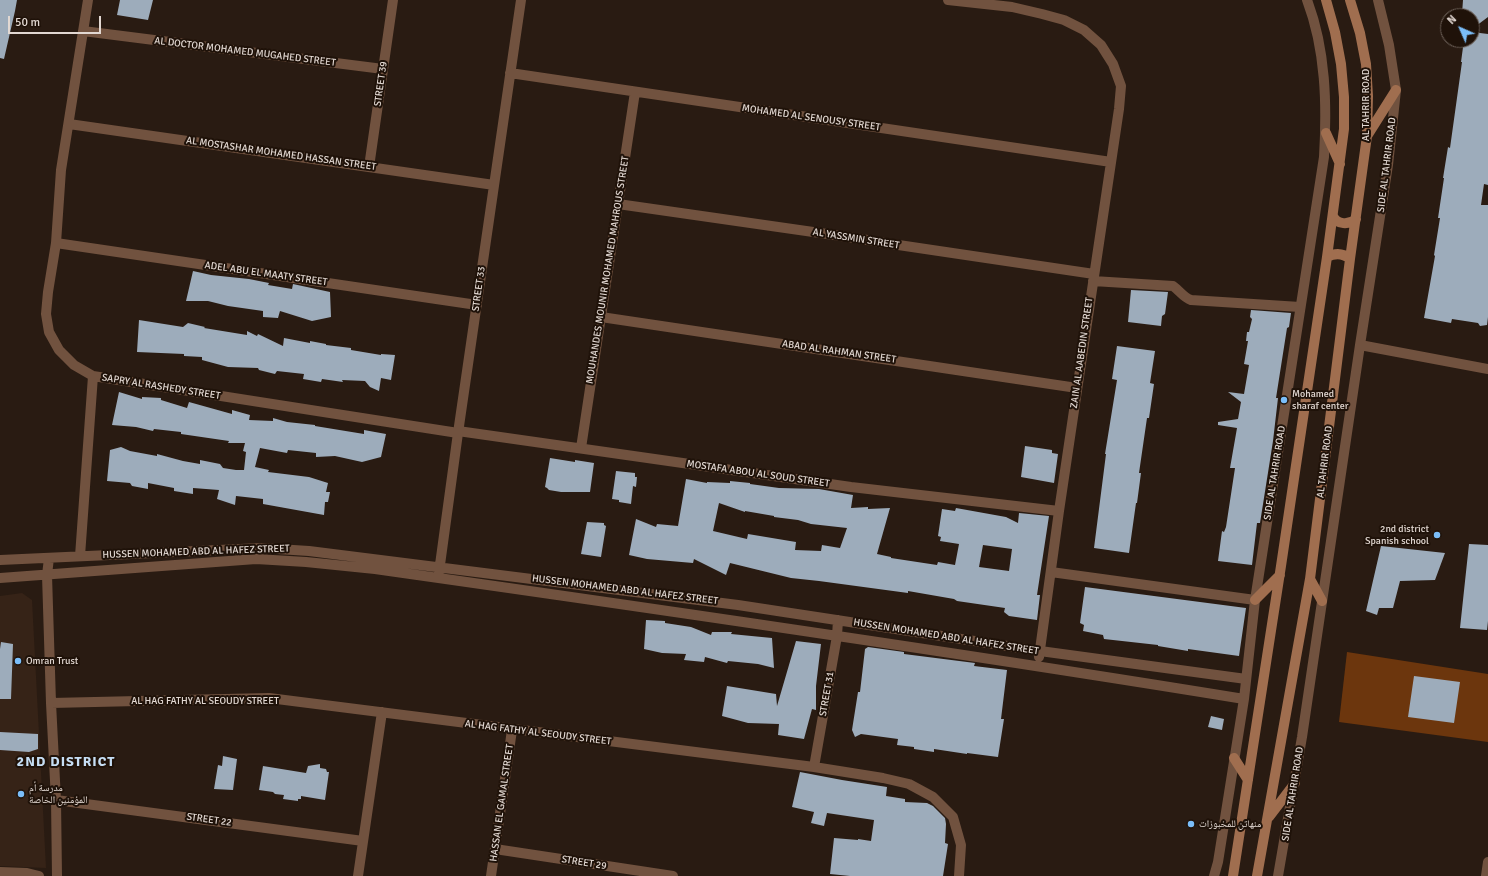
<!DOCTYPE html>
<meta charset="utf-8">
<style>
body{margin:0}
#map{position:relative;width:1488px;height:876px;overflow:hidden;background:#291b12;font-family:Signika,sans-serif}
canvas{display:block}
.north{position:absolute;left:1440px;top:8px;width:40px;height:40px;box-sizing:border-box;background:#1f1209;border:1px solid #6d6159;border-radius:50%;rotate:315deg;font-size:11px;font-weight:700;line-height:16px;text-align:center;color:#e2d8d2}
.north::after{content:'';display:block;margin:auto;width:14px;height:18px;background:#7bbef9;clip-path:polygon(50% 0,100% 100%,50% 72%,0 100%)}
.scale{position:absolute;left:8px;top:16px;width:93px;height:18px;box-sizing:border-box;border:2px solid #e2d8d2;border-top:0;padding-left:5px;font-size:12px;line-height:14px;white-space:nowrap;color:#e2d8d2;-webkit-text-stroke:3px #1f1209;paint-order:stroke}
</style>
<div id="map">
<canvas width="1488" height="876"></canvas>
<div class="north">N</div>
<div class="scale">50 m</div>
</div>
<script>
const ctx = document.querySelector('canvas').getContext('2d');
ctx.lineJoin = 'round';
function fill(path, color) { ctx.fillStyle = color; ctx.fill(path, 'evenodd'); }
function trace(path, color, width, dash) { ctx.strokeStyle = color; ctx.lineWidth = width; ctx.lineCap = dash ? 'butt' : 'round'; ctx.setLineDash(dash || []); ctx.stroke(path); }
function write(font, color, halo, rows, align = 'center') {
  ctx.font = font + ' Signika,"Noto Naskh Arabic",sans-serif'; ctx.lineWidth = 4; ctx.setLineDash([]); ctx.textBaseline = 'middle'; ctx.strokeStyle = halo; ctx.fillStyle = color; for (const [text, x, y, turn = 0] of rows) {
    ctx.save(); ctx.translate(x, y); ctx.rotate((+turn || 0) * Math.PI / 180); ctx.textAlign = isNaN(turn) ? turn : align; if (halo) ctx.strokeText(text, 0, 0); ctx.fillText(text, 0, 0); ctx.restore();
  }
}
const built = new Path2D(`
 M22,593L32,600L46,868L0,866V596Z`);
const green = new Path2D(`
 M1347,652L1488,674V742L1339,722Z`);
const building = new Path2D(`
 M0,0H17L15,11L4,59L0,58Z
 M120,0H153L148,20L117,15Z
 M1463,0H1488V17L1472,29V16L1462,14Z
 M1472,32L1488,34V185L1484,184L1481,205H1488V317L1487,325L1480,326L1478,323L1452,319L1451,323L1424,318L1435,256L1434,255L1440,218H1438L1444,178H1443L1448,147L1450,148L1462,62H1461L1464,40H1472Z
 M193,271L211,275L249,279L269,283L268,285L292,289L293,284L330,292L331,317L312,321L280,311L278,318L263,317V311L228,306L208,301H186Z
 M1131,290L1168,292L1165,314L1162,316L1161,326L1128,322Z
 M1251,310L1291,313L1289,327L1287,328L1276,398H1278L1273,441L1260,523H1257L1252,565L1218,561L1222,531L1224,532L1226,527L1235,468H1230L1237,428L1218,425V422L1238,419L1241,402L1228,392L1244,394L1249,365L1244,364L1248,341H1246L1247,332H1249L1252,319L1250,317Z
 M139,320L183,327L188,323L205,327L204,328L247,335V331L257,336L258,334L283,346L284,338L310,343V341L326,344V345L351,348V350L381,355V354L395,355L391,380L381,378L379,391L370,387L365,381L342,380L343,382L322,379L321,382L303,379L304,374L277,371L275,374L259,370L258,368L228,367L202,360V357L184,356V354L137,352Z
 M1117,346L1155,351L1150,383L1154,384L1149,418H1147L1139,473H1141L1137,503H1136L1129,553L1094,548L1106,454H1105L1117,380L1112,379Z
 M119,392L142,399V397L161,398V400L187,408L189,402L232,414V410L250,415L249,420L273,421V418L287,422L315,425V426L364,434V430L386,434L381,457L362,462L335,456L316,457V453L288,450L287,453L260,448L255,467L269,470L268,472L309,477L328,483L326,492H330L328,502H325L324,515L263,504V499L236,496L235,505L217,499L219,490L193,488V494L174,491V488L148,483V489L132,486L130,483L107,481L110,450L121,447L130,451L157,456V454L183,461L200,464V460L220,464L223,468L236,470H244L246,452L243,451L245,443H228L229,441L181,434V432L154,429L153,431L136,427L112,425Z
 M1025,446L1052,450V453L1058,454L1054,483L1021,477Z
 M550,458L575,462V460L594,463L590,492H561L549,490L547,488L545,487Z
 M616,471L635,473V477H637L636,487L633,486L631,504L619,502V500L612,499Z
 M686,479L707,483V482L730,483V481L750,483V484L779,488L819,489L853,495L851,508L868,507V509L890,508L877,554L891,557V558L937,565L938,562L955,565L959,544L940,541L941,537L938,536L942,509L955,511L956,508L1006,517L1018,523L1019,513L1049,516L1037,595H1040L1037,620L1009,616L1004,612L1005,608L957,601L954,599L908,591V593L819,581L791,578L730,563L726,575L694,559L693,563L647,559L629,555L636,519L656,527L657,524L678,526ZM719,503L745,512V511L774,516V517L798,520L811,524L847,528L840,548L822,545L821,551L795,550L796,542L748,534L747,539L713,531ZM983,545L1012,549L1009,571L979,567Z
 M587,522L604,523V525L606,526L601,557L581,554Z
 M1469,544L1488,545V621L1487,630L1460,628Z
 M1381,546L1445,553L1435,580L1400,581L1393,608H1379L1377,615L1366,611Z
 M1085,587L1246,608L1239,656L1188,649V651L1158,646V645L1104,639L1103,635L1083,631L1084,625L1080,623Z
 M646,620L665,621V623L691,627L711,635L712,632H732L731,634L772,638L774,668L758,664L728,661L727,663L705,657L704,662L684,660L686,654L662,653L644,649Z
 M796,641L821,644L816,686V710L812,709L804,739L778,735L779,724L748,723L722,716L727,686L776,694L777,706Z
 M1,642L13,644L11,699H0V649Z
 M868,647L904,652V654L975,663L974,666L1007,670L1001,719H1004L998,757L967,753V754L934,749V752L914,749V747L897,745L898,739L861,734L855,737L852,730L858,692H860L865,649Z
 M1414,676L1460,682L1454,723L1408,717Z
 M1211,716L1224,719L1222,730L1208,727Z
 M0,732L38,734V749L29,752L0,750Z
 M223,756L237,759L233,790L214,789L218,765L222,766Z
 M320,764V768L326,769L327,772H329L325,800L301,796V799H298V801L283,799L284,795L275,794L273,792L259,790L263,766L306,773L308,766Z
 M800,772L842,780L887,787L886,796L905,799V802L927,803L933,806L945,818L946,824L945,843L948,844L943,876H850L830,874L834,838L858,840V839L871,841L874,820L827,813L824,826L811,823L814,812L792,807Z`);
const street = new Path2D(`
 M88,0L61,170L56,243L48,292L46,314L49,332L59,350L74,365L93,376L458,433
 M948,0L1012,7L1042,14L1064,20L1084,30L1101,45L1113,64L1121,86L1119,109L1059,511L1039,657
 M83,31L383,69
 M510,73L1111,162
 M69,124L494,185
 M369,167L393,0
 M618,204L855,238L885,243L1094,274
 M56,243L477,305
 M1093,281L1173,286C1180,291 1183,297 1191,300L1300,307
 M601,317L1077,388
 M1360,345L1488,369
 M458,431L851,487L1059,511
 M581,448L635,92
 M80,556L93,376
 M49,558L47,575L51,703L56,800L57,876
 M0,560L262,548L309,551L738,605L1040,651L1246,679
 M439,572L458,433L521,0
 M1051,572L1255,600
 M0,578L256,559L306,562L375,569C665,610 955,652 1244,699
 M51,703L269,698L814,767L883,778L909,784L933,797L953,817L961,845L959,876
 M814,767L837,636L838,620
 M56,800L363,841
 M495,849L673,876
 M0,872L27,873L39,876
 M358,876L382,712
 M491,876L512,730
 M1214,876L1218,862L1244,699L1255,600L1324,157C1327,105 1326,50 1307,0
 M1278,876L1302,737L1360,345L1388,165L1396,90L1389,45L1378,0
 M1486,876L1488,862`);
const secondary = new Path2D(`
 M1326,133L1340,164
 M1367,136L1396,90
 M1333,216C1337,225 1349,225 1356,219
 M1327,257C1335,253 1343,253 1350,259
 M1310,579L1322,601
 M1255,600L1280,575
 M1234,758L1248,780
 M1269,817L1295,783
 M1233,876L1281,566L1327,257L1344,129V97L1341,64L1335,32L1326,0
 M1257,876L1310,579L1350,259L1367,136L1368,96L1366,64L1360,33L1350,0`);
const markers = [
 [1284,400,4,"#7bbef9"],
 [1437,535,4,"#7bbef9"],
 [18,661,4,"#7bbef9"],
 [21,794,4,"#7bbef9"],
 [1191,824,4,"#7bbef9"]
];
const streetNames = [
 ["AL DOCTOR MOHAMED MUGAHED STREET",245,52,7],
 ["STREET 39",381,84,-82],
 ["AL TAHRIR ROAD",1366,105,-90],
 ["MOHAMED AL SENOUSY STREET",811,118,8],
 ["AL MOSTASHAR MOHAMED HASSAN STREET",281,154,8],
 ["SIDE AL TAHRIR ROAD",1387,165,-83],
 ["AL YASSMIN STREET",856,239,9],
 ["MOUHANDES MOUNIR MOHAMED MAHROUS STREET",608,270,-81],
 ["ADEL ABU EL MAATY STREET",266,274,8],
 ["STREET 33",479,289,-82],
 ["ABAD AL RAHMAN STREET",839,352,8],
 ["ZAIN AL AABEDIN STREET",1082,353,-82],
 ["SAPRY AL RASHEDY STREET",161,387,9],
 ["AL TAHRIR ROAD",1325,462,-83],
 ["SIDE AL TAHRIR ROAD",1275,473,-81],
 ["MOSTAFA ABOU AL SOUD STREET",758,474,8],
 ["HUSSEN MOHAMED ABD AL HAFEZ STREET",196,552,-2],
 ["HUSSEN MOHAMED ABD AL HAFEZ STREET",625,590,7],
 ["HUSSEN MOHAMED ABD AL HAFEZ STREET",946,637,9],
 ["STREET 31",827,694,-80],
 ["AL HAG FATHY AL SEOUDY STREET",205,701],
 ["AL HAG FATHY AL SEOUDY STREET",538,733,7],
 ["SIDE AL TAHRIR ROAD",1293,794,-81],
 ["HASSAN EL GAMAL STREET",502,803,-82],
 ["STREET 22",209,820,8],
 ["STREET 29",584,863,9]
];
const poiNames = [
 ["Mohamed",1292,394],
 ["sharaf center",1292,406],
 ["2nd district",1429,529,"right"],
 ["Spanish school",1429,541,"right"],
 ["Omran Trust",26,661],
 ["مدرسة أم",29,788],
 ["المؤمنين الخاصة",29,800],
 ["منهاتن للمخبوزات",1199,824]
];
const districtNames = [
 ["2ND DISTRICT",66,762]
];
fill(built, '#362317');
fill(green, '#6c360d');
fill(building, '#9dacbb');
trace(street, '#71523f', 10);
trace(secondary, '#a06e4f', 10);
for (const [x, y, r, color] of markers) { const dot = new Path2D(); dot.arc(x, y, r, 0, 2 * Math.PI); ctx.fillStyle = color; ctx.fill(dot); trace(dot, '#1f1209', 1.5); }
write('10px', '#e2d8d2', '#1f1209', streetNames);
write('10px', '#e2d8d2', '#1f1209', poiNames, 'left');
ctx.letterSpacing = '1px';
write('bold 14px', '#c6def4', '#1f1209', districtNames);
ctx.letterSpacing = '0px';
</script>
